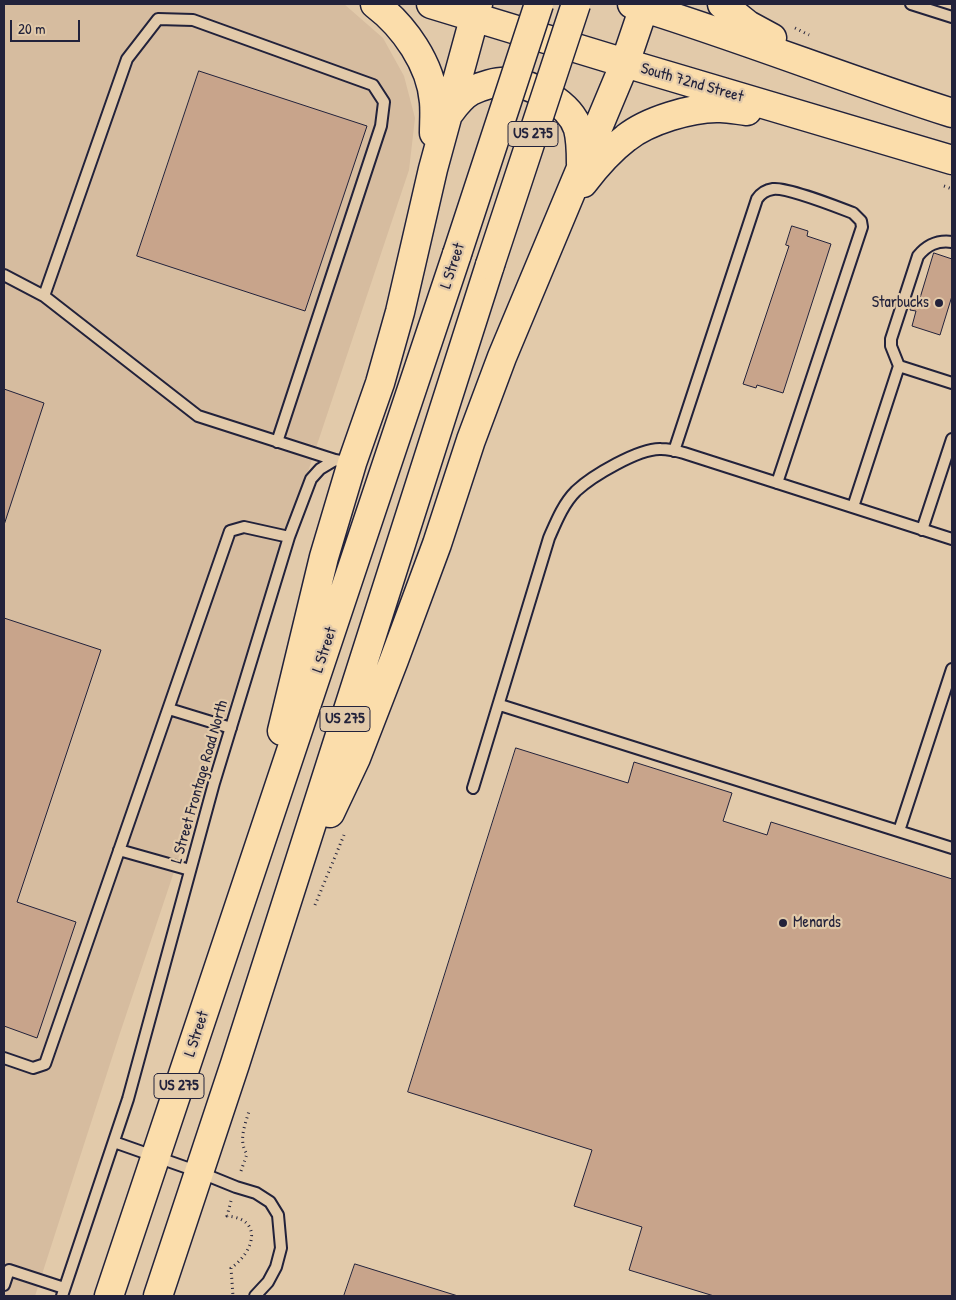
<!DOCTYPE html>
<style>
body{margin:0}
#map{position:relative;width:956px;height:1300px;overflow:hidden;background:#e2caaa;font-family:"Patrick Hand",sans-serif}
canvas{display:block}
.frame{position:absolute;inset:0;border:5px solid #22223b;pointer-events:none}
.scale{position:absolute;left:10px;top:20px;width:70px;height:22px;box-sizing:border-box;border:2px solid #22223b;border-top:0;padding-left:6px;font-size:15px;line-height:18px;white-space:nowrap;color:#22223b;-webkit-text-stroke:4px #e2caaa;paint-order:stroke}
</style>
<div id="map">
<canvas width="956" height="1300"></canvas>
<div class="frame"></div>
<div class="scale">20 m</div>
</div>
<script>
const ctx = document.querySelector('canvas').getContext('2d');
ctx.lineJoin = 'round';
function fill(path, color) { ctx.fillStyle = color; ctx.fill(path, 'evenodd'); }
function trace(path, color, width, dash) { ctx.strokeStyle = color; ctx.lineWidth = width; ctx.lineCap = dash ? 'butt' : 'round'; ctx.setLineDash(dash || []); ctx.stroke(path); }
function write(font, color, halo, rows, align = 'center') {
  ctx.font = font + ' "Patrick Hand",sans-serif'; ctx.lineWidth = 4.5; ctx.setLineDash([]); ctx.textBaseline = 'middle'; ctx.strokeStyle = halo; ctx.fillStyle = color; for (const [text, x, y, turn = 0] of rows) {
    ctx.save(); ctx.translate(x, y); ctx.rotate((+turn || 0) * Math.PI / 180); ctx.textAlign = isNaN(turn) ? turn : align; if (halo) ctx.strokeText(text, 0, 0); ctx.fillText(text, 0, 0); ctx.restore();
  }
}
const built = new Path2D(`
 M4,4H344L383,38L404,76L415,118L409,170L120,1033L35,1296H4Z`);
const building = new Path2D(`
 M199,71L367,126L305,311L137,256Z
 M792,226L808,231L807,236L831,244L783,393L757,385L756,388L743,384L789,246L786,245Z
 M934,253L952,259V296L940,335L912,326L916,311L910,310L913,299L919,300Z
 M4,389L44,403L4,525Z
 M4,618L101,650L17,902L76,922L37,1038L4,1026Z
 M516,748L628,783L634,762L732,793L723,821L767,835L771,822L952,879V1296H714L629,1270L642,1227L574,1206L592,1150L408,1092Z
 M355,1264L458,1296H344Z`);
const path = new Path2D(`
 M795,28L809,35
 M944,186L952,189
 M315,905L344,835
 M241,1171L247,1154C238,1141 245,1125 249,1111
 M231,1201L227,1216C264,1219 254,1252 231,1268L233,1296`);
const service = new Path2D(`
 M911,4L952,17
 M4,275L44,296L198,416L335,460
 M44,296L127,59L158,19L193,20L373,85L384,102L381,126L277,442
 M899,366L891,346V339L918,256C927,245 937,240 952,242
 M674,451L757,199C761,193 766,190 773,189C787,187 837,207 853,213L861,221L862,227L777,483
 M853,507L899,366L952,383
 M922,530L952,439
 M500,705L952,848
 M169,709L231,728
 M473,788L549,538C556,522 563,504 576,491C592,476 639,448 661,449C669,449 677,451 684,453L952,539
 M899,831L952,669
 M119,850L190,870
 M4,1058L33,1068L45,1064L230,531L244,527L289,537
 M114,1142L199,1172L236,1187L256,1193L270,1202L278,1215L281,1248L276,1267L268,1282L255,1296
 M4,1285L9,1270L64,1288
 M62,1296L128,1099L214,783L289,537L311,479L320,469L335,460L351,463`);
const primary = new Path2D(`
 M375,4C404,26 431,64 434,102C435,112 434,123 434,133
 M431,4L625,63L952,160
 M632,4C740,37 845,79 952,113
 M722,4L748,25L772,38
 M447,116C454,107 460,97 471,91C481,86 497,81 508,82C533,84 570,103 578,129C581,140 581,152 581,164
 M583,183C596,166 609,151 626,138C647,121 692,107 720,108C729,108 738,110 747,111
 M282,731L324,557L352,463L380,383L400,312L433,169L478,4
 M330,813L356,758L394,660L437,544L471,440L502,357L625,63L645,4
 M109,1296L457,254
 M158,1296L235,1064L490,265`);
const primaryBridge = new Path2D(`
 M457,254L539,4
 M490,265L576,4`);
const markers = [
 [939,303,5,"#22223b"],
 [783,923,5,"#22223b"]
];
const shields = [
 [533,134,50],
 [345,719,50],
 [179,1086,50]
];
const shieldNames = [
 ["US 275",533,134],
 ["US 275",345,719],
 ["US 275",179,1086]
];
const streetNames = [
 ["South 72nd Street",692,83,16],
 ["L Street",453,266,-72],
 ["L Street",325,650,-72],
 ["L Street Frontage Road North",200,782,-74],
 ["L Street",197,1034,-72]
];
const poiNames = [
 ["Starbucks",929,303],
 ["Menards",793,923,"left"]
];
fill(built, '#d6bc9f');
fill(building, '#c8a48b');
trace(building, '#22223b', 1);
trace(service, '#22223b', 14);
trace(primary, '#22223b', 31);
trace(path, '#22223b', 3, [1, 4]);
trace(service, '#e2caaa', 10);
trace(primary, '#fbddab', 28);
trace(primaryBridge, '#22223b', 31, []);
trace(primaryBridge, '#fbddab', 28);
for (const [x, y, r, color] of markers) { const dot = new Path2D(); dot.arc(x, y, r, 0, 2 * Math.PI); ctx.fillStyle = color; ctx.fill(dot); trace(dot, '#e2caaa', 2); }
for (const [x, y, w] of shields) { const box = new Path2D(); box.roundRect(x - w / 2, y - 12.5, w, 25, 4); ctx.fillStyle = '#e2caaa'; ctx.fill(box); trace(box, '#22223b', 1); }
write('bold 15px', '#22223b', null, shieldNames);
write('16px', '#22223b', '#e2caaa', streetNames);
write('16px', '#22223b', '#e2caaa', poiNames, 'right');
</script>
